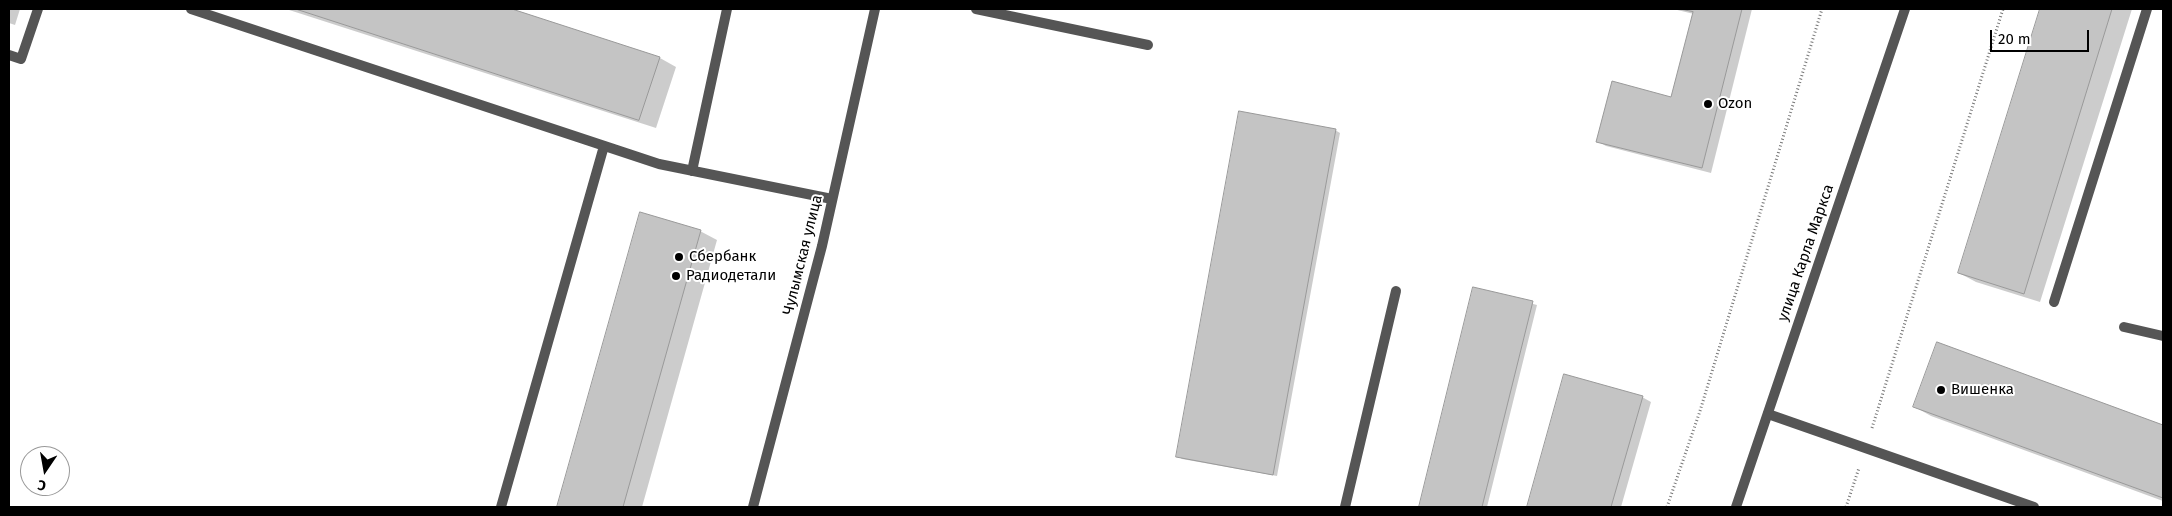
<!DOCTYPE html>
<meta charset="utf-8">
<style>
body{margin:0}
#map{position:relative;width:2172px;height:516px;overflow:hidden;background:#fff;font-family:"Fira Sans",sans-serif}
canvas{display:block}
.frame{position:absolute;inset:0;border:10px solid #000;pointer-events:none}
.north{position:absolute;left:20px;top:446px;width:50px;height:50px;box-sizing:border-box;background:#fff;border:1px solid #999;border-radius:50%;rotate:192deg;font-size:14px;font-weight:700;line-height:20px;text-align:center;color:#000}
.north::after{content:'';display:block;margin:auto;width:18px;height:22px;background:#000;clip-path:polygon(50% 0,100% 100%,50% 72%,0 100%)}
.scale{position:absolute;left:1990px;top:30px;width:99px;height:22px;box-sizing:border-box;border:2px solid #000;border-top:0;padding-left:6px;font-size:15px;line-height:18px;white-space:nowrap;color:#000;-webkit-text-stroke:4px #fff;paint-order:stroke}
</style>
<div id="map">
<canvas width="2172" height="516"></canvas>
<div class="frame"></div>
<div class="north">С</div>
<div class="scale">20 m</div>
</div>
<script>
const ctx = document.querySelector('canvas').getContext('2d');
ctx.lineJoin = 'round';
function fill(path, color) { ctx.fillStyle = color; ctx.fill(path, 'evenodd'); }
function trace(path, color, width, dash) { ctx.strokeStyle = color; ctx.lineWidth = width; ctx.lineCap = dash ? 'butt' : 'round'; ctx.setLineDash(dash || []); ctx.stroke(path); }
function write(font, color, halo, rows, align = 'center') {
  ctx.font = font + ' "Fira Sans",sans-serif'; ctx.lineWidth = 4; ctx.setLineDash([]); ctx.textBaseline = 'middle'; ctx.strokeStyle = halo; ctx.fillStyle = color; for (const [text, x, y, turn = 0] of rows) {
    ctx.save(); ctx.translate(x, y); ctx.rotate((+turn || 0) * Math.PI / 180); ctx.textAlign = isNaN(turn) ? turn : align; if (halo) ctx.strokeText(text, 0, 0); ctx.fillText(text, 0, 0); ctx.restore();
  }
}
const shadow = new Path2D(`
 M9,9H20L15,25L9,23Z
 M286,9H508L660,58L676,67L656,128Z
 M1673,9H1752L1711,173L1606,146L1597,141L1672,98L1694,14Z
 M2041,9H2132L2040,302L1976,282L1959,273Z
 M1335,130L1340,133L1277,476L1182,459L1178,456Z
 M641,214L700,231L717,240L642,507H558Z
 M1474,288L1537,305L1487,507H1420Z
 M1937,344L2163,426V501L1931,416L1915,407Z
 M1565,376L1642,397L1651,402L1621,507H1528Z`);
const building = new Path2D(`
 M296,9H512L660,57L639,120Z
 M1680,9H1742L1702,168L1596,142L1612,81L1671,97L1693,12Z
 M2040,9H2112L2024,294L1958,273Z
 M1239,111L1336,129L1273,475L1176,457Z
 M640,212L701,230L623,507H557Z
 M1473,287L1533,301L1482,507H1419Z
 M1937,342L2163,425V498L1913,407Z
 M1564,374L1643,396L1611,507H1527Z`);
const path = new Path2D(`
 M1872,428L2003,9
 M1667,507L1700,411L1822,9
 M1846,507L1859,468`);
const lane = new Path2D(`
 M191,9L659,164L832,199
 M976,9L1148,45
 M9,55L21,59L38,9
 M692,171L727,9
 M2054,302L2147,9
 M2124,327L2163,336
 M1768,414L2034,507
 M501,507L604,146
 M1345,507L1396,291`);
const street = new Path2D(`
 M753,507L822,246L875,9
 M1736,507L1905,9`);
const markers = [
 [1708,104,5,"#000"],
 [679,257,5,"#000"],
 [676,276,5,"#000"],
 [1941,390,5,"#000"]
];
const poiNames = [
 ["Ozon",1718,104],
 ["Сбербанк",689,257],
 ["Радиодетали",686,276],
 ["Вишенка",1951,390]
];
const streetNames = [
 ["улица Карла Маркса",1806,253,-71],
 ["Чулымская улица",803,255,-76]
];
fill(shadow, '#0003');
fill(building, '#c4c4c4');
trace(building, '#999', 1);
trace(path, '#777', 3, [1, 2.5]);
trace(lane, '#555', 10);
trace(street, '#555', 10);
for (const [x, y, r, color] of markers) { const dot = new Path2D(); dot.arc(x, y, r, 0, 2 * Math.PI); ctx.fillStyle = color; ctx.fill(dot); trace(dot, '#fff', 2); }
write('15px', '#000', '#fff', poiNames, 'left');
write('15px', '#000', '#fff', streetNames);
</script>
